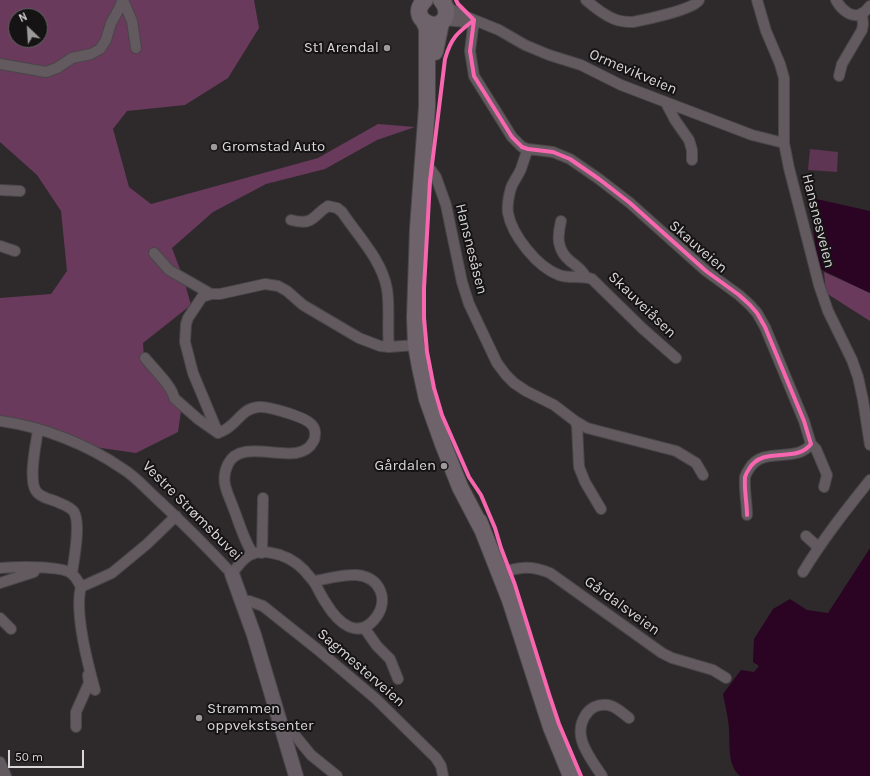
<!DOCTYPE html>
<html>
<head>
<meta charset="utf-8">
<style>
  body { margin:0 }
  #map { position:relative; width:870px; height:776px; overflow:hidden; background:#2e2a2c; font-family:Karla,sans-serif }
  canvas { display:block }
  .north { position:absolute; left:8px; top:8px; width:40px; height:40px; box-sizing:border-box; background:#151314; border:1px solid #636162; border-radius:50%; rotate:335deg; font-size:11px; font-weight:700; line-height:16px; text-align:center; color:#d9d6d8 }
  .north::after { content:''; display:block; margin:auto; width:14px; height:18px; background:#9d9a9c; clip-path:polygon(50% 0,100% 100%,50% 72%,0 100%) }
  .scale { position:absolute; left:8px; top:750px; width:76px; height:18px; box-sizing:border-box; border:2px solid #d9d6d8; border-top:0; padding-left:5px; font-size:12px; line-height:14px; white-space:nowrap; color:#d9d6d8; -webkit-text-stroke:3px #151314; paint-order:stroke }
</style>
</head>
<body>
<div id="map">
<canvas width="870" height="776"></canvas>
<div class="north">N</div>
<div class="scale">50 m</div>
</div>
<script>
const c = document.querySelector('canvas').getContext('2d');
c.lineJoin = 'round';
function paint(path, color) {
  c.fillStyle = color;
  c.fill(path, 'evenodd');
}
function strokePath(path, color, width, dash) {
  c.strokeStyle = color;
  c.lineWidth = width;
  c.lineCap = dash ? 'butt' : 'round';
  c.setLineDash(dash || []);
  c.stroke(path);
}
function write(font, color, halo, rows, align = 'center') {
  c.font = font + ' Karla,sans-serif';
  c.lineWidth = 4;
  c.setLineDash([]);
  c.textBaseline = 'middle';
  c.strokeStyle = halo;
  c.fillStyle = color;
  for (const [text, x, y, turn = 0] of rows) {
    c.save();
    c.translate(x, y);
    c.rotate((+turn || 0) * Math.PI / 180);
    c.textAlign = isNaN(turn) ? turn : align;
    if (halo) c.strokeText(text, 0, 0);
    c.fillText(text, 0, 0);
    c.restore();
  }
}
paint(new Path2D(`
  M810,149L838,152L837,172L808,170Z`), '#5e3553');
paint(new Path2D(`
  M0,0H254L259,28L228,78L185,105L127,111L113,129L129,187L151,204L318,158L378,124L415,127L377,140L325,169L266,184L213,212L172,248L184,280L191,305L143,343L144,358L182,404L178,432L136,453L94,447L41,425L0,416V298L51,294L67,271L61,211L37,175L0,142ZM16,16H40V40H16Z
  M824,272L870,293V321L826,293Z`), '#693a5c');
paint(new Path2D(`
  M812,198L870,211V293L818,268L810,202Z
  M870,548V776H740C727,765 730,744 729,728C728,717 725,705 723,694L741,670L754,672L759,666L753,662L754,639L773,609L790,599L807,610L828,613Z`), '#2b0423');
const street = new Path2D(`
  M123,0L132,21L136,48
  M586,0C594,7 604,15 614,19C619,21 627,22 633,22C644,20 696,9 699,0
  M757,0L766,31L780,64L784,78V143L789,168L819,285L828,311L852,360L858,377L863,400L870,445
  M836,0C841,9 852,20 863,13C865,12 868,8 870,6
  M446,6L457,13L499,30L525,45L549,55L581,65L621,85L752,135L784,143
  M443,20L466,22L472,21
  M474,20L470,51L474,76L512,137L522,147L528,149L553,152L570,159L599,179L630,203L706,271L739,295L750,305L757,313L765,327L804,421L811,444C796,464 763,445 749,469C747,472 746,474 745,477C744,490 747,503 747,515
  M0,64L46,72L57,68L72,58L91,54L100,49L106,40L111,23L120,7L122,0
  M839,76L842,64L862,30L863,24L862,13
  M666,103L675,120L689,140L692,150V160
  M528,149C525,156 523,163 521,169C518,176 513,182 511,188C509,195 507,206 508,213C512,235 537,267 559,275C570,279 581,275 592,279L642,328L676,358
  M422,165L431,170L436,177L446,205L462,282L469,304L497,363L506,375L514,383L526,391L554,405L575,421L587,428L676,451L696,463L703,475
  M0,190L20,191
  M291,220C314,226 312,216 328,206L337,208L342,212C358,236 382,260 387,289C390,307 387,329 389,347
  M561,221C557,237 557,250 570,261C577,266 582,270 586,277
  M0,246L15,251
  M154,253L169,270L211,294
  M145,358C153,368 173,387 174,398L198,419L218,433
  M0,421C43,427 87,444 123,469C135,476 145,488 155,497C182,522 207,547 232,574C243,558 251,549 272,553C285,555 295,561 304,570C307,574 311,578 314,582C318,588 321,596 326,603C338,623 359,642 377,616C382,609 384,599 380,590C368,565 334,578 314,581
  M575,421L577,426L579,467L585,482L601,509
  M38,430C36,444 28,479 36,491C40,497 49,499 55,501C61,504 70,506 74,512C81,524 74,559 72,573
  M218,433L193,373L185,342L186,324L188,318L202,297L211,294H220L265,284L278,286L287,291L303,305L359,338L380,346L389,347L416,345
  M218,433C222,431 226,430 229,427C240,419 243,409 258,407C268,406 306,417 312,425C316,429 316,437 313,442C298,470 243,434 228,464C220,481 227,491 233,507C239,522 244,541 253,554
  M811,444L816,449L827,475L824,487
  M806,536L818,547
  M262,553L263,498
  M0,568C14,567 63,565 72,574C76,577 79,583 81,587L112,573L147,544L176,516
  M803,572C823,539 846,510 870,480
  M500,573C519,567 531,565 550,573L662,653L672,658L713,670L726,678
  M0,583L34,572
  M81,587C74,612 88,665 95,690
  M243,602L249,601L263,606L317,649L376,699L436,758L441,766L443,776
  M0,618L11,629
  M365,629L377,646L390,659L398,679
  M280,724L289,728L311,755L337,776
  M76,727V712L89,683L88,675
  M0,762L6,776
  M602,776C595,765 586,754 582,741C577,724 587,702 608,705C616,706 622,713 629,718`);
const secondary = new Path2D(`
  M232,574L254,635L296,776`);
const primary = new Path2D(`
  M425,0C405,19 441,36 446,15C447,9 445,4 441,0
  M424,22L427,28V107L418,228L415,317L416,345L420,367L427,399L443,444L460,487L483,531
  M435,52L441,23
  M479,521L510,600L551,727L571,776`);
strokePath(street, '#494648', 12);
strokePath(secondary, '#494648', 16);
strokePath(primary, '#494648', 18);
strokePath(street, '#625a5f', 10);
strokePath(secondary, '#665c63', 14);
strokePath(primary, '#6f636b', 16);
strokePath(new Path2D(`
  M456,0L458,4L474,20C457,33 451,38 445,59L430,181L424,288V318L427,352L434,388L442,415L469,477L481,495L495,528L501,548L515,585L549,694L559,724L581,776
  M474,20L470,51L474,76L512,137L522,147L528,149L553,152L570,159L599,179L630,203L706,271L739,295L750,305L757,313L765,327L804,421L811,444C796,464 763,445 749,469C747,472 746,474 745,477C744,490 747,503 747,515`), '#f766af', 4);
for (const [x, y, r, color] of [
  [387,48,4,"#9d9a9c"],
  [214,147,4,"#9d9a9c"],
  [444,466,4,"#9d9a9c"],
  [199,718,4,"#9d9a9c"]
]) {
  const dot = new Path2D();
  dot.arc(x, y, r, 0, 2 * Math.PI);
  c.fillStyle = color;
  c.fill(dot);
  strokePath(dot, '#151314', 1.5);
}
write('15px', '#d9d6d8', '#151314', [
  ["St1 Arendal",379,48],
  ["Gromstad Auto",222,147,"left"],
  ["Gårdalen",436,466],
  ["Strømmen",207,709,"left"],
  ["oppvekstsenter",207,726,"left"]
], 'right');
write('15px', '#d9d6d8', '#151314', [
  ["Ormevikveien",633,72,23],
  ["Hansnesveien",818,221,76],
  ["Skauveien",698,247,41],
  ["Hansnesåsen",471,249,76],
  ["Skauveiåsen",642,305,44],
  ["Vestre Strømsbuvei",192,511,45],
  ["Gårdalsveien",622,606,36],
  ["Sagmesterveien",361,668,41]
]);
</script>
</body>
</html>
